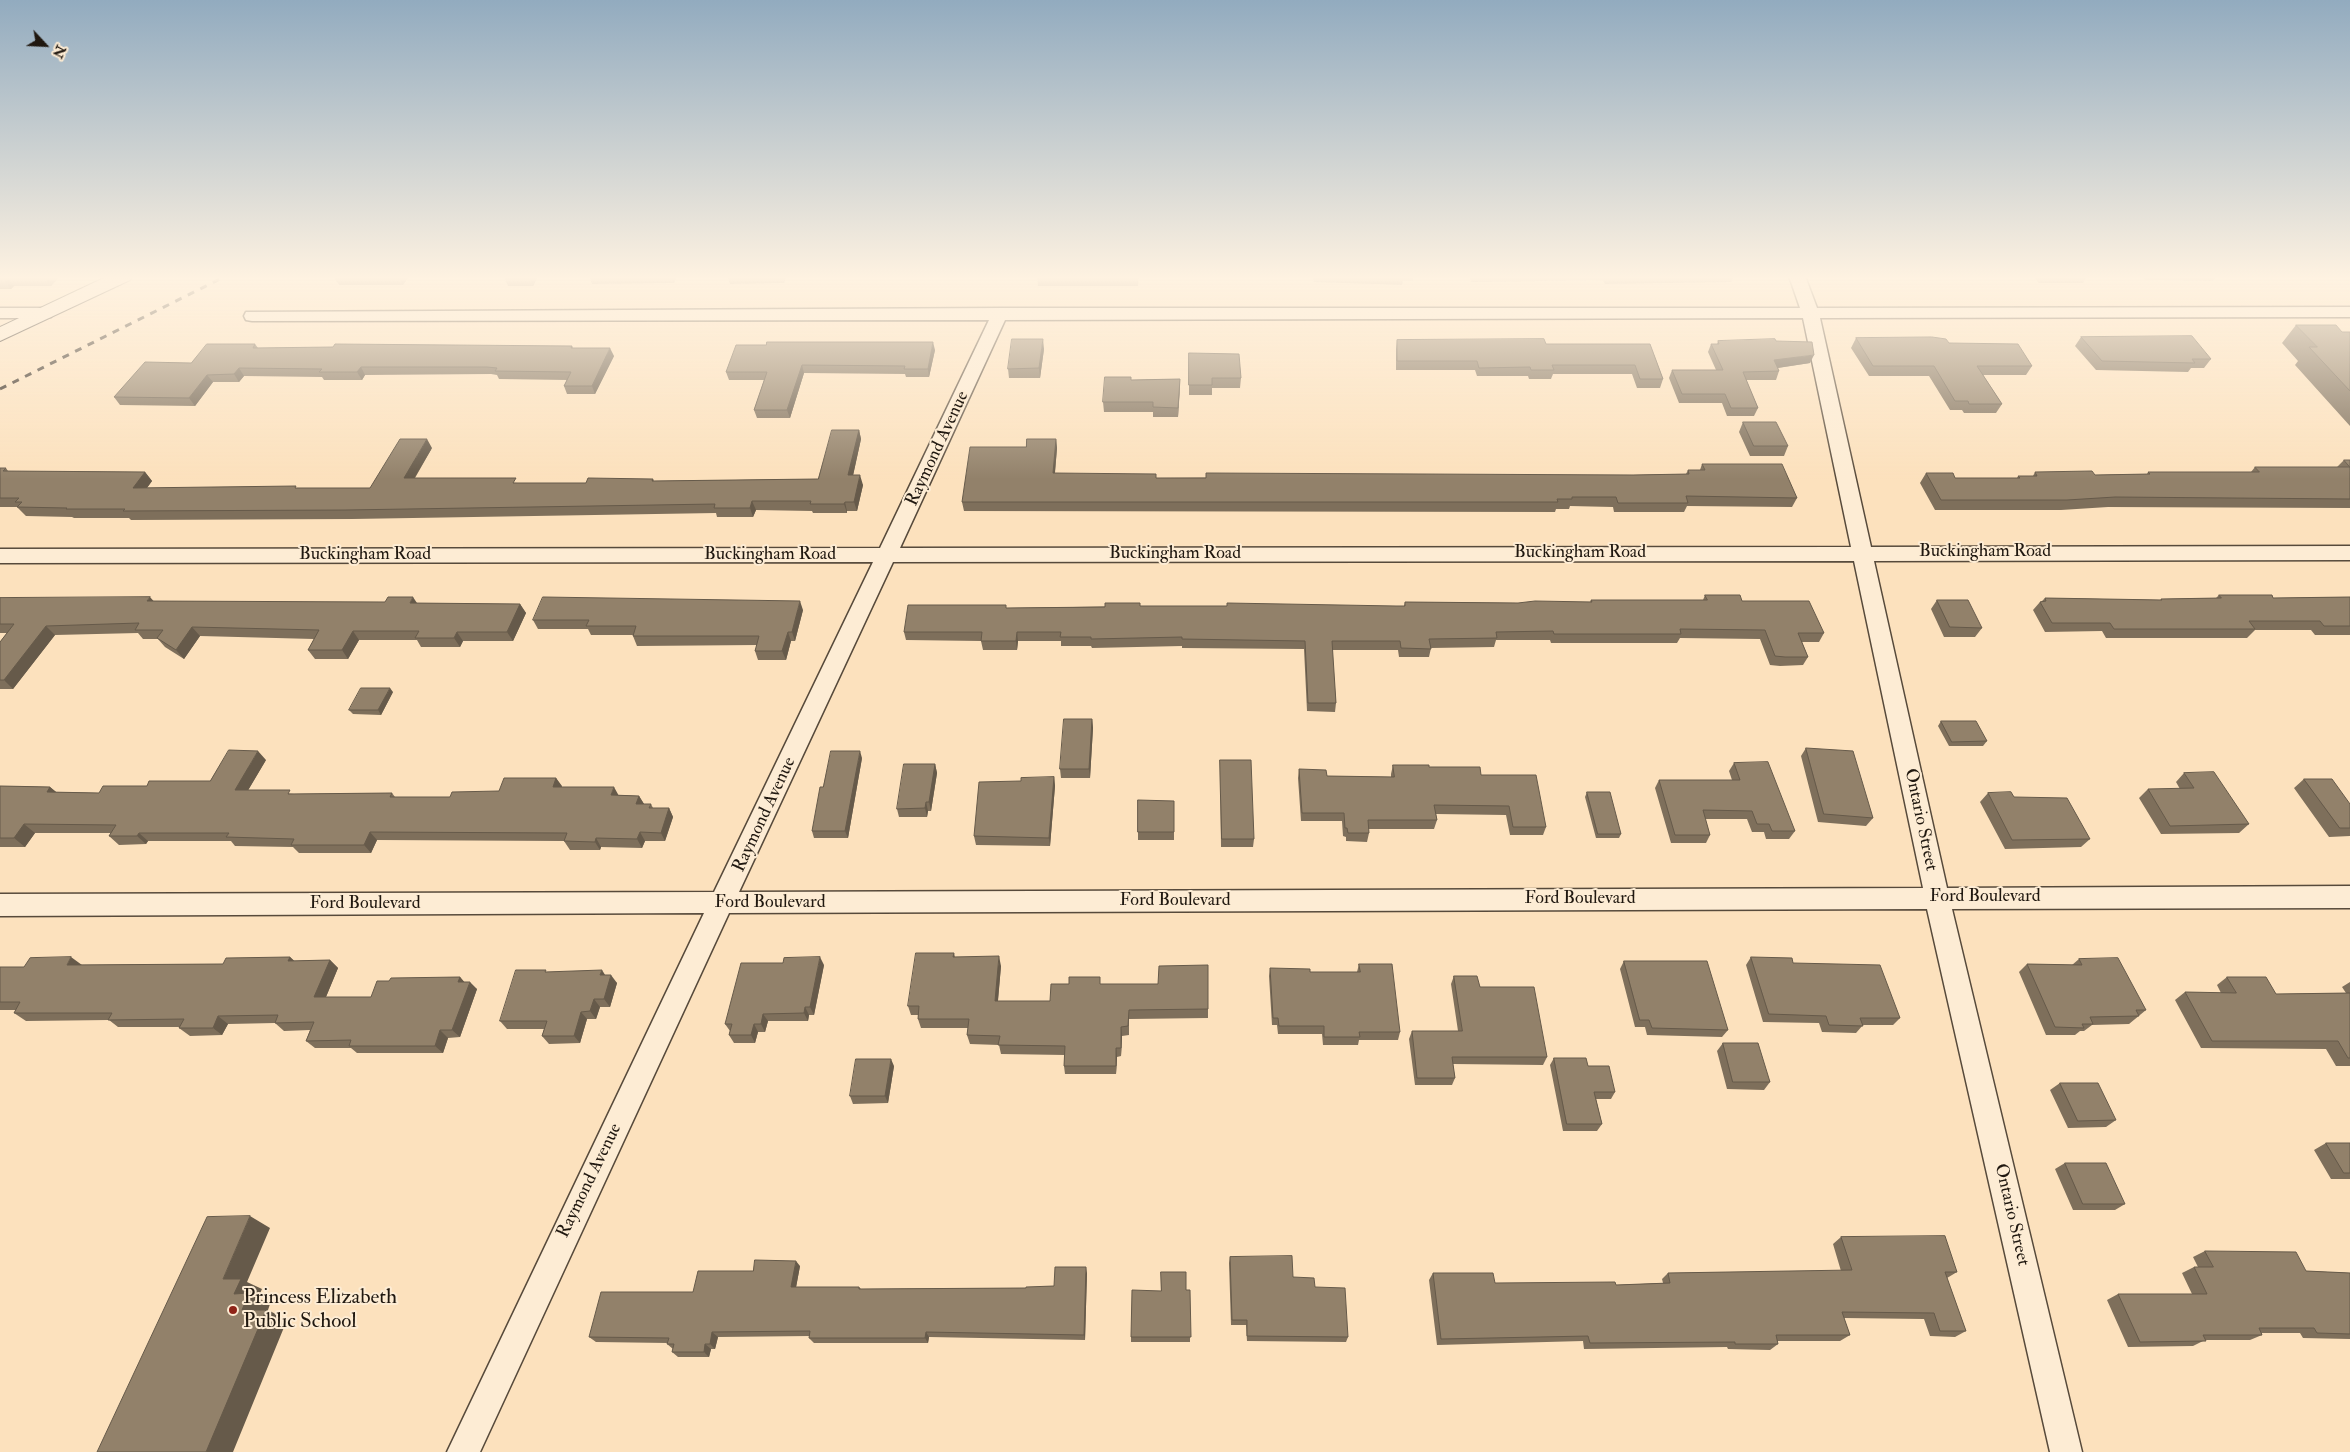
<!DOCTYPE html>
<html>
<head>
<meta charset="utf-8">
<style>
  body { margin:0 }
  #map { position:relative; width:2350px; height:1452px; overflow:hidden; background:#fce1bd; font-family:"IM FELL Double Pica",serif }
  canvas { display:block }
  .north { position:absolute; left:20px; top:20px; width:50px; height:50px; -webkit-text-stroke:4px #fdecd4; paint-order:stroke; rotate:115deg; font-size:14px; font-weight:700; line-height:20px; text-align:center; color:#201810 }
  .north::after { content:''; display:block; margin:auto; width:18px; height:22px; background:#201810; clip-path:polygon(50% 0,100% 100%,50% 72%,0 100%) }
</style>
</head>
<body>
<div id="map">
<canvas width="2350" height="1452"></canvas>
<div class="north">N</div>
</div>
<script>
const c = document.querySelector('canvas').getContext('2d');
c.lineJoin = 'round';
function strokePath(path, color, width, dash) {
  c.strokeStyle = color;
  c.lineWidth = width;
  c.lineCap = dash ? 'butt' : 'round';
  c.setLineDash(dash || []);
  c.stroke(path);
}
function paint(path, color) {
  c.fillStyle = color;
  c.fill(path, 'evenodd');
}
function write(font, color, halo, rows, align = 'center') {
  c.font = font + ' "IM FELL Double Pica",serif';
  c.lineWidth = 4;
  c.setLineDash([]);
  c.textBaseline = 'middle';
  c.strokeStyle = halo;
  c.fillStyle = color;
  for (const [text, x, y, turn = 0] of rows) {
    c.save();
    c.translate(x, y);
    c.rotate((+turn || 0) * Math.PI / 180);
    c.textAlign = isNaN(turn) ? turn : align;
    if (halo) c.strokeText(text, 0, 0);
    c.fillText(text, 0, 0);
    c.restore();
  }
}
const street = new Path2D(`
  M1789,276H1805L1817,308L2350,307V317L1820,318L1871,547L2350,546V560L1874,561L1947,888L2350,886V908L1952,909L2082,1452H2050L1927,909L729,913L480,1452H447L704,913L0,916V894L714,892L873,562L0,563V549L880,548L989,320L252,321L246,320L244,316L246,312L1000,308H1800ZM1803,318L1851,547L900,548L1005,320ZM1854,561L1923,888L739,892L893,562Z
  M0,308H45L51,309L53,313L51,317L45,318H0Z`);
const secondary = new Path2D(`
  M108,276H133L130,280L0,341V327Z`);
strokePath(street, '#574a3b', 3);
strokePath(secondary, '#201810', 2);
paint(street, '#fdecd4');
paint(secondary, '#fdecd4');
strokePath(new Path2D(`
  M0,389L226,276`), '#201810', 3, [7, 7]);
paint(new Path2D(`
  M0,276H60L51,286H14L11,289H0Z
  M333,276H409L403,285H339Z
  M538,276L533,286H508L504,277Z
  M589,276H677L674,283L592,284Z
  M727,276H786L784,283L730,284Z
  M1037,276H1139L1138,286H1038Z
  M1313,276H1413V281H1403L1402,285L1314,282Z
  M1470,276H1734L1731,282L1605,284L1603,280L1471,282Z
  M2033,276H2087L2083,283H2039Z
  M2142,276H2216L2213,281L2146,280Z
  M2296,325L2342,332H2350V426L2295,365L2298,361L2282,343Z
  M2081,337L2211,359L2204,368H2191L2188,372L2096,370L2075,346Z
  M1856,338L1949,343L2032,366L2026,375H1983L2002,404L1996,413H1964L1962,410H1950L1929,376H1869L1851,348Z
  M1397,340L1546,344H1650L1663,379L1660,388H1637L1632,374H1553L1551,379H1529L1528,376H1477L1475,370H1396V349Z
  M1718,341H1776L1810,363L1778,368L1779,371L1776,380H1746L1758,408L1754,416H1727L1722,403H1679L1669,378L1672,370H1716L1708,352L1711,344H1717Z
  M255,344L258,348L572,346L573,348L614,356L595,394H567L564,386L567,380L499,379L497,375L491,374L365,375L362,380H324L322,377L244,376L239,382H213L195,406L120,405L114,397Z
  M1044,349L1040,378H1009L1008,369Z
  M935,350L929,377H906L905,374L804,373L790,418H757L754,410L764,380H729L726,372Z
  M1189,353L1241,378L1240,388H1212V395H1189Z
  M1180,379L1178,417H1153V412H1104L1103,402L1131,380Z
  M1743,422L1788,446L1784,456H1750L1739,432Z
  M859,430L861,439L853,475L863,485L857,511H847V513H813L812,511L756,510L753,517H717L716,513L352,519L131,520L129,518H74L72,517L26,516L17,507H18H0V468H6L8,471L145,472L152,481L147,488H370L432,448L415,478L518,483H586L653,479L654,481L818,479Z
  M1056,439L1057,448L1055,473L1156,478L1633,475L1686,474L1688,470H1700L1702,464L1797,498L1792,507L1687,506L1684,512H1614L1613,507L1570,506L1569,509H1556L1555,512L964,511L962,502L1026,447Z
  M2344,460H2350V508L2108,507L2061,510H1935L1920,483L1926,473L1955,478H2017L2018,476H2033L2035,472L2095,475L2147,474L2148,472H2251L2255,467H2337Z
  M1705,595L1742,601L1824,633L1819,642H1802L1808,657L1803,665L1780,666L1770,665L1760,639L1680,638L1677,643H1551L1550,640H1496L1494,647L1431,648L1429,657H1399L1398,650H1332L1336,703L1335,712L1307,711L1304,649L1182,648V646L1092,648L1091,646H1061V641H1018L1017,650H983L981,641L906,640L904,632L1007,608L1140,606H1404L1405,602L1518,603L1590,602L1591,600H1703Z
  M2219,595L2273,598L2350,597V635H2315L2311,630H2255L2247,638H2106L2102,631L2045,632L2033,610L2040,602L2042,601L2045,598L2160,600L2161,599L2216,598Z
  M0,598L153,601L520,604L526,613L513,641H463L460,647H421L417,640H359L348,659H315L308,650L314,639L200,636L184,659L165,647L158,639H143L138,633L55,635L13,689H0V642L7,633H0Z
  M1937,600L1982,628L1975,637H1944L1931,609Z
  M803,610L795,641H791L786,660H758L755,651L757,645L637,646L633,636V635H591L588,629H538L533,620Z
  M393,692L381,715L353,714L349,710Z
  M1092,719L1093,728L1090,778H1061L1060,769Z
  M1941,721L1987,741L1983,746H1949L1938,726Z
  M1806,748L1873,818L1866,826L1818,822L1801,756Z
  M862,758L848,838H814L812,831Z
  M266,760L248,790L294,794L392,793L395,797H450L499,791L556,778L562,787L618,795L639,796L644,804H651L653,808H669L673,817L665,841H645L642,848L601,847L600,850H570L564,841L377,840L371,853H299L293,847L235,846L231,841H148L146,844L119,845L109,836L111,833H35L25,847H0V786L50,787L56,792L99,793L147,786L210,781Z
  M1220,760L1254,839L1253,847H1221Z
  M1734,763L1795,831L1789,839H1766L1764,832H1752L1747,819H1705L1710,835L1706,843H1671L1655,788L1659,780H1732L1729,771Z
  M935,764L937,773L931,811H928L927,817H899L897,809Z
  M1393,765L1429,767L1481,775L1546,827L1543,835H1510L1506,815L1436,814L1437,820L1434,829H1368L1369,833L1367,842L1346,841V837L1343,836L1342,821H1301L1298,778L1299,769L1327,776L1391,777V774Z
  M2184,773L2249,824L2239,833L2161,834L2139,798L2148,789H2180L2176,782Z
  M1054,777L1055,786L1050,846L976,845L974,836L1021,781Z
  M2304,779L2350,804V836L2329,837L2294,788Z
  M1587,792L1621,834L1619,838H1596L1585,797Z
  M1988,793L2090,839L2081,847L2005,849L1980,802Z
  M1174,801V840H1138V832Z
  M954,953L955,957L1001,966L998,1001H1050L1101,984L1208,1009V1018L1129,1019V1035L1122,1036L1121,1056L1117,1057L1116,1074H1065L1064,1066L1065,1055L1001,1054L999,1045L970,1044L967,1035L968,1028H921L918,1019V1015H911L908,1006Z
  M290,957L294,961L330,960L338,968L326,997H371L389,981L460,977L464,982L477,989L460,1037L448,1038L443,1053H357L351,1048H315L306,1041L310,1030L284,1031L275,1023L228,1024L222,1035L190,1036L179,1028L180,1027H118L109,1020L26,1021L14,1013L16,1010H0V967H24L82,965L223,964Z
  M1751,957L1793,963L1900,1018L1893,1025H1863L1856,1033L1822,1032L1819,1023L1763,1022L1746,965Z
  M2079,959L2146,1010L2129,1024L2092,1025L2084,1031H2080L2075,1035H2046L2019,972L2027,964L2072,965Z
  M1624,961L1728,1030L1722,1037L1647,1035L1645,1027H1635L1620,969Z
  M1359,964L1400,1032L1398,1040H1359L1358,1045H1323L1322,1034H1278L1277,1025H1272L1269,976L1270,968L1310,972H1357Z
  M824,965L814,1015H809L808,1021H768L765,1032H758L755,1043H734L729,1035L730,1031L725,1024Z
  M547,972L605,975L617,983L610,1007H600L596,1019H587L580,1043L549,1044L542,1036L544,1029H507L500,1021Z
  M1454,976L1480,987L1547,1057L1543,1065L1453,1064L1455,1078L1452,1085H1415L1409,1039L1412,1031H1458L1451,984Z
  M2227,977L2276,994L2346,993L2342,987L2350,982V1066H2336L2326,1049L2201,1048L2175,1000L2185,992L2221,993L2217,985Z
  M1723,1043L1770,1082L1764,1090L1727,1089L1717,1051Z
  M1554,1058L1588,1066L1615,1092L1611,1099H1596L1602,1124L1597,1131H1563L1550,1065Z
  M894,1066L888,1103L853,1104L850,1096Z
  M2060,1083L2116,1120L2106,1127L2068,1128L2050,1090Z
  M2326,1143H2350V1179H2331L2314,1150Z
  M2065,1163L2125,1204L2115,1210H2073L2055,1169Z
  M1841,1237L1957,1272L1947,1278L1966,1331L1955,1337L1930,1336L1924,1319L1844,1318L1850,1335L1840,1341H1777L1778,1344L1770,1350L1728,1349L1727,1347L1584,1349L1583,1341L1437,1345L1429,1280L1433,1273L1495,1283L1616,1285L1663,1283L1662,1279L1668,1273L1841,1271L1833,1244Z
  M2205,1251L2306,1271L2350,1273V1339L2303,1338L2300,1333H2262V1335L2250,1340H2205L2193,1346L2128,1347L2107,1300L2118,1294H2192L2182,1273L2194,1267H2198L2193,1257Z
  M1230,1257L1293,1277L1315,1287L1348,1337L1346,1342L1247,1341L1246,1325H1231L1229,1263Z
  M800,1266L796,1287H859L861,1289L1026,1288L1054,1286L1087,1273L1085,1340L929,1337L928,1343H814L809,1338L810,1336L718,1337L715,1349H711L709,1357H678L672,1352L673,1349L667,1344L668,1343L596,1342L589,1337L693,1292L753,1271Z
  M1186,1290H1190V1342H1131V1337Z`), '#7e6f5b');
paint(new Path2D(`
  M44,276H60L51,286L44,277Z
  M398,276H409L403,285Z
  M529,276H538L533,286Z
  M671,276H677L674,283Z
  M782,276H786L784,283Z
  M7,277L14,286L11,289L4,280Z
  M1043,339L1044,349L1040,378L1039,368Z
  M933,342L935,350L929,377L928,369Z
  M610,348L614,356L595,394L592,386Z
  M1814,355L1810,363L1770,369L1774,360Z
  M802,365L804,373L790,418L787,410Z
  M361,367L365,375L362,380L357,372Z
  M239,368L244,376L239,382L234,374Z
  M207,375L213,382L195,406L189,398Z
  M1180,379V388L1178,417V408Z
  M859,430L861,439L851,485L848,475Z
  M427,439L432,448L409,487L404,478Z
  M1056,439L1057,448L1054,482L1053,473Z
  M145,472L152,481L140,497L133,488Z
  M860,475L863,485L857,511L854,502Z
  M752,501L756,510L753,517L750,508Z
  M845,502L847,511V513L844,504Z
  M150,597L158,606L147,601Z
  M413,597L419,606L410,603Z
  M800,601L803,610L795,641L792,632Z
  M520,604L526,613L513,641L507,632Z
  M46,626L55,635L13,689L4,680Z
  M192,627L200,636L184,659L176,650Z
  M353,631L359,640L348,659L342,650Z
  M457,632L463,641L460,647L454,638Z
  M788,632L791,641L786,660L782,651Z
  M1017,632L1018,641L1017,650L1016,641Z
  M390,688L393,692L381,715L378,710Z
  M1092,719L1093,728L1090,778L1089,769Z
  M258,751L266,760L243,799L235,790Z
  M860,751L862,758L848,838L845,831Z
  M935,764L937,773L931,811L929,802Z
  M1054,777L1055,786L1050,846L1049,838Z
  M556,778L562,786L558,796L553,787Z
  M50,787L61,796L47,792Z
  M614,787L619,796L611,795Z
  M639,796L644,804H636Z
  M926,802L928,811L927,817L925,808Z
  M669,808L673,817L665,841L661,833Z
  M24,824L35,833L25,847L14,838Z
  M370,832L377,840L371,853L364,845Z
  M640,832L645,841L642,848L637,839Z
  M139,833L148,841L146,844L137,836Z
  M596,838L601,847L600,850L595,842Z
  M999,956L1001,966L997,1010L995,1001Z
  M71,957L82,965H67Z
  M290,957L299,965L288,961Z
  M820,957L824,965L814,1015L810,1007Z
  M330,960L338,968L323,1004L314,997Z
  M602,970L607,978L600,975Z
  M611,975L617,983L610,1007L604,999Z
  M460,977L467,985L458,982Z
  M470,982L477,989L460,1037L452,1030Z
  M594,999L600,1007L596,1019L590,1011Z
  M805,1007L809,1015L808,1021L804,1013Z
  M581,1012L587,1019L580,1043L574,1036Z
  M763,1014L768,1021L765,1032L761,1024Z
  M218,1016L228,1024L222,1035L213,1028Z
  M754,1024L758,1032L755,1043L751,1035Z
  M1121,1027L1122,1036L1121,1056Z
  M440,1030L448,1038L443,1053L435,1046Z
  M1116,1048L1117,1057L1116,1074Z
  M891,1059L894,1066L888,1103L885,1096Z
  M250,1216L270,1228L247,1282L262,1289L258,1298L270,1304L268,1310L287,1320L233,1452H206L242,1310L234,1294L223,1279Z
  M796,1261L800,1266L795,1293L791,1287Z
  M1086,1267L1087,1273L1085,1340L1084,1335Z
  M712,1332L718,1337L715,1349L710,1344Z
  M926,1332L929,1337L928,1343L925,1338Z
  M705,1344L711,1349L709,1357L704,1352Z`), '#665a4a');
const building = new Path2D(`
  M0,276H44V277H7L4,280H0Z
  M504,276H529L504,277Z
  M1037,276H1138V278H1037Z
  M1371,276H1404V277Z
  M2296,325H2336L2342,332H2350V391L2309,347H2317Z
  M2192,336L2211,359H2192L2195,363L2102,361L2081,337Z
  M1932,337L1946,339L1949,343L2018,344L2032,366H1977L2002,404H1969L1968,401H1955L1934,366H1873L1856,338Z
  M1012,339H1043L1039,368L1008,369Z
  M1544,339L1546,344H1650L1663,379H1640L1635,365H1552L1554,370H1531L1530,367L1479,368L1477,361H1397V340Z
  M1775,339L1776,341L1812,342L1814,355L1774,360L1779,371L1743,372L1758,408H1731L1725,394H1682L1672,370H1723L1711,344H1719L1718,341Z
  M767,342H933L928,369H904L905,366L802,365L787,410H754L767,372H726L736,345H766Z
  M207,344H255L253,348L333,347L335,344L572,346L571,348H610L592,386H564L571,372L495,371L497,368L487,367H361L357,372H319L322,369L239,368L234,374L207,375L189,398L114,397L145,362L191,363Z
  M1189,353L1239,354L1241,378H1212V385H1189Z
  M1105,377H1131V380L1180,379L1178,408L1153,407V402H1103Z
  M1743,422H1776L1788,446H1754Z
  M832,430H859L848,475H860L854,502H845L844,504H810L811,501H752L750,508H714L715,504L346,510L123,511L125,509H66L67,508L17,507L22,502H15L19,498H0V468H6L3,471L145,472L133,488L296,486L295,488H370L400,439H427L404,478H516L513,483H586L588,478L653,479L652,481L818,479Z
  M1027,439H1056L1053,473L1156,474V478H1206V473L1633,475L1689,474L1688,470H1705L1702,464H1782L1797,498L1686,496L1688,503H1618L1616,497H1572V499H1557L1558,502H962L970,447H1026Z
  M2344,460H2350V467Z
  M2255,467H2350V499L2115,497L2067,500H1941L1926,473H1953L1955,478H2020L2018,476H2037L2035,472L2092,471L2095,475L2150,474L2148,472H2259Z
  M1705,595H1740L1742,601H1809L1824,633H1798L1808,657H1785L1775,656L1765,630L1680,629L1681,634H1554L1553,631L1496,632L1497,638L1429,639L1431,649L1401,648L1400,641H1332L1336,703H1308L1305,641L1182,639V637L1091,639V637H1060L1061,632H1017L1016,641H981L982,632H904L908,605H1006V608L1105,607V603H1140V606H1227V603L1396,606H1405V602L1518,603L1535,601L1592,602L1591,600H1707Z
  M2219,595H2272L2273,598L2350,597V626H2324L2320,621H2249L2255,629H2114L2110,623H2052L2040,602L2046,601L2045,598L2162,600L2161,599L2221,598Z
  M150,597L147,601L385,602L388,597H413L410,603L520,604L507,632H457L454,638H415L419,631H353L342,650H308L319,630L192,627L176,650L157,638L163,630H135L139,623L46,626L4,680H0V642L14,624H0V598Z
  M543,597L800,601L792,632H788L782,651H755L759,636H633L636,626H586L589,620H533Z
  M1937,600H1968L1982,628L1950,627Z
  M361,688H390L378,710H349Z
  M1064,719H1092L1089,769H1060Z
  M1941,721H1976L1987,741L1952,742Z
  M1806,748L1853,751L1873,818L1824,814Z
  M229,750L258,751L235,790H290L288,794L392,793L390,797H450L452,792L499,791L504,778H556L553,787H614L611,795L639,796L636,804H651L649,808H669L661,833L640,832L637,839L596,838L595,842L564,841L567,833L370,832L364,845H291L294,839L226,837L229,833H139L137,836H109L116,825L24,824L14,838H0V786L50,787L47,792L99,793L103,786H147L149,781H210Z
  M831,751H860L845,831H812L820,787H823Z
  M1220,760H1251L1254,839H1222Z
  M1768,762L1795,831H1772L1769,824H1757L1752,811L1703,810L1710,835H1675L1659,780H1740L1734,763Z
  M904,764H935L929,802H926L925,808L897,809Z
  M1393,765H1429V767H1480L1481,775H1536L1546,827H1513L1509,806L1434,805L1437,820H1368L1369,833H1348L1347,828H1345L1344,813H1302L1299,769L1326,770L1327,776L1394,777Z
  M2214,772L2249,824L2170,826L2148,789L2194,788L2184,773Z
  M1054,777L1049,838L974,836L979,782L1021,781V778Z
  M2304,779H2332L2350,804V828H2340Z
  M1587,792H1610L1621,834H1598Z
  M2011,792L2014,797L2067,798L2090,839L2012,840L1988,793Z
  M1138,800L1174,801V832H1138Z
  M916,953H954L953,957L999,956L995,1001H1050L1051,984H1069V977H1100V984H1158L1159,966L1208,965V1009L1129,1010L1128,1026L1121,1027V1048H1116V1066H1064L1065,1046L998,1045L1000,1036L967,1035L969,1019H918L919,1006H908Z
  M71,957L67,965L223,964L226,958L290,957L288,961L330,960L314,997H371L377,981H389L391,978L460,977L458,982H470L452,1030H440L435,1046H349L351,1040L306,1041L314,1022L275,1023L278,1015L218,1016L213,1028H179L184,1019L108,1020L112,1013H14L20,1002H0V967H24L30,958Z
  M820,957L810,1007H805L804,1013L763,1014L761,1024H754L751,1035H729L732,1024H725L741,963H783L784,958Z
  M1751,957L1792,958L1793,963L1880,965L1900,1018H1860L1863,1026L1829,1025L1826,1016L1769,1014Z
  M2118,958L2146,1010H2136L2139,1016L2090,1017L2093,1024H2082L2084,1028L2055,1027L2027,964L2082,965L2079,959Z
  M1624,961H1707L1728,1030L1652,1028L1649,1020H1640Z
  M1359,964H1392L1400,1032H1359L1360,1037H1324V1026H1279L1278,1018H1273L1270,968L1310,969V972H1360Z
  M516,970H546L545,972L602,970L600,975H611L604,999H594L590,1011L581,1012L574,1036H542L547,1021H500Z
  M1454,976H1477L1480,987H1534L1547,1057H1452L1455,1078H1417L1412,1031H1462Z
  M2227,977H2266L2276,994L2350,993V1058H2348L2338,1041H2212L2185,992L2236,993Z
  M1723,1043H1758L1770,1082H1733Z
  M1554,1058H1586L1588,1066H1609L1615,1092H1594L1602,1124H1567Z
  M856,1059H891L885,1096H850Z
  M2060,1083H2098L2116,1120L2078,1121Z
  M2326,1143H2350V1173H2344Z
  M2065,1163H2106L2125,1204H2083Z
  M250,1216L223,1279H241L234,1294L249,1293L242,1310H266L206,1452H97L207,1217Z
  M1945,1236L1957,1272H1945L1966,1331H1940L1934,1313L1842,1312L1850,1335H1776L1778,1344H1735V1342L1590,1343L1588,1336L1441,1339L1433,1273H1493L1495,1283L1615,1282L1616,1285L1670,1283L1668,1273L1852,1270L1841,1237Z
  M2205,1251L2296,1252L2306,1271L2350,1273V1334L2317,1333L2314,1328H2259L2262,1335H2203L2206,1341L2140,1342L2118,1294H2207L2194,1267H2213Z
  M1292,1256L1293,1277L1314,1278L1315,1287L1345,1288L1348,1337L1247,1336V1320H1232L1230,1257Z
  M755,1260L796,1261L791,1287H859V1289L1026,1288V1287L1054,1286L1055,1267H1086L1084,1335L926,1332L925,1338H809L810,1331L712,1332L710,1344H705L704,1352H672L674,1344H667L669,1338L589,1337L601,1292H693L698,1271H753Z
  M1161,1272H1186V1290H1190L1191,1337H1131L1132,1290L1161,1291Z`);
paint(building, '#92816a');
strokePath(building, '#665a4a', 1);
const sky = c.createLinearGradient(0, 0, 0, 479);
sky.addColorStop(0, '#92abbf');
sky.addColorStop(0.58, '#fef2e1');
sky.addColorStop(1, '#fef2e100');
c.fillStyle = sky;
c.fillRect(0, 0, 2350, 479);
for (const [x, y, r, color] of [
  [233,1310,5,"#8f2418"]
]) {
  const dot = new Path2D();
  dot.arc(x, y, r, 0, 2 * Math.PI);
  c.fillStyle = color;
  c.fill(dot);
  strokePath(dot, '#fdecd4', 2);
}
write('18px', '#201810', '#fdecd4', [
  ["Raymond Avenue",938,449,-65],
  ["Buckingham Road",1985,552],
  ["Buckingham Road",1580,553],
  ["Buckingham Road",1175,554],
  ["Buckingham Road",365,555],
  ["Buckingham Road",770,555],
  ["Raymond Avenue",765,815,-65],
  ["Ontario Street",1920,820,78],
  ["Ford Boulevard",1985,897],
  ["Ford Boulevard",1580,899],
  ["Ford Boulevard",1175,901],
  ["Ford Boulevard",770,903],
  ["Ford Boulevard",365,904],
  ["Raymond Avenue",590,1181,-64],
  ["Ontario Street",2011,1215,77]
]);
write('21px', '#201810', '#fdecd4', [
  ["Princess Elizabeth",243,1298],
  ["Public School",243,1322]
], 'left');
</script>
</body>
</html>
